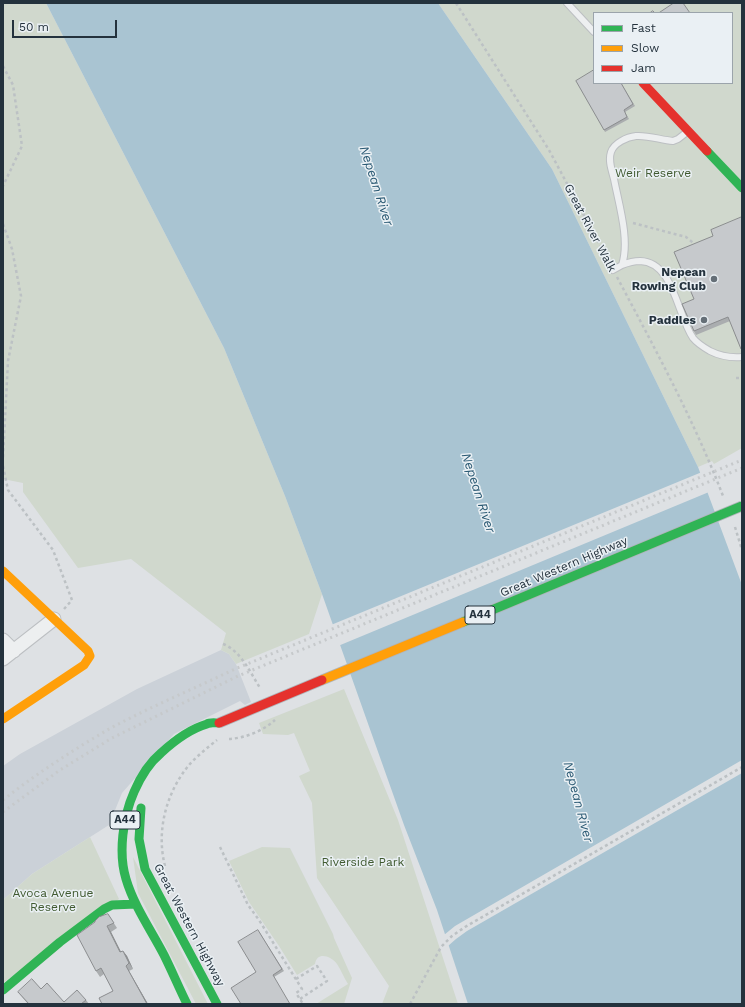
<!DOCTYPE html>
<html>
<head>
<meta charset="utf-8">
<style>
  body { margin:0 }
  #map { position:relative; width:745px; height:1007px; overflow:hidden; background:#dee1e4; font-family:"Work Sans",sans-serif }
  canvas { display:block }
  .frame { position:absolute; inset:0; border:4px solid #24323d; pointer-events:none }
  .legend { position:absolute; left:593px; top:12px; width:140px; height:72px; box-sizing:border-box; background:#eaf0f4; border:1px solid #9ba4ab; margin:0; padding:5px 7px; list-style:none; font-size:12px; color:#24323d }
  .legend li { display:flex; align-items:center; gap:8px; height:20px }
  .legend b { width:20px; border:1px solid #9ba4ab }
  .scale { position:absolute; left:12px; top:20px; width:105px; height:18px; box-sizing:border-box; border:2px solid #24323d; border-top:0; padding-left:5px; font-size:12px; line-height:14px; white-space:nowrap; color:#24323d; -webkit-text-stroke:3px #eaf0f4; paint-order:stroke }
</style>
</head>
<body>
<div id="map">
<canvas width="745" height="1007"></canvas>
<div class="frame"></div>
<ul class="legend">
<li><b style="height:5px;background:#30b455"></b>Fast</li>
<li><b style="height:5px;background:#ff9f0a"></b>Slow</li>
<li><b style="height:5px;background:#e5322d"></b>Jam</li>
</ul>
<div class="scale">50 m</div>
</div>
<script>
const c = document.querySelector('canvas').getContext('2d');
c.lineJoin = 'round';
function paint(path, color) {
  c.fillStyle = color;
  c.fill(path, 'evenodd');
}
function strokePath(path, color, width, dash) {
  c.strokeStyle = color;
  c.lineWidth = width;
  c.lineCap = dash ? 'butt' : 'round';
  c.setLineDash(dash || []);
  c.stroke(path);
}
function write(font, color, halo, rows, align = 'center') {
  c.font = font + ' "Work Sans",sans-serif';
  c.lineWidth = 3;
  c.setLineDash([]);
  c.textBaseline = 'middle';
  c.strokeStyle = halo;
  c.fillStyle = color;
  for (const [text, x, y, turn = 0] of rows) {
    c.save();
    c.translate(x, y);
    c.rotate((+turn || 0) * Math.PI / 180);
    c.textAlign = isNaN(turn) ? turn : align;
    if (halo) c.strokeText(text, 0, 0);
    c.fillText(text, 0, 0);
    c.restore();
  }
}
paint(new Path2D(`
  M221,650L229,654L236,664L251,702L245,705L240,701L174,734L122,793L109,825L32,874L3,900V766L20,754L137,689Z`), '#cbd1d8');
paint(new Path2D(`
  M3,3H46L224,348L285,496L322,594L309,634L236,664L229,654L221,650L226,633L131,559L78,568L23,492V483L3,479Z
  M438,3H742V448L714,464L712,461L698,467L552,169ZM594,13H732V83H594Z
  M344,689L398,820L458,1004H382L389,986L317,878L312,803L299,776L310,771L294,733L288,735L263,734L259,723Z
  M90,837L119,899L3,983V900L32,874Z
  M262,847L290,848L333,934L334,938L352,978L344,1004H316L348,984C344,978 341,970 337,964C331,956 317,951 315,964L297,975L279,946L249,902L229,861Z
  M133,857L208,1004H196L138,893Z`), '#d0d8cd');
paint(new Path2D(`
  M46,3H438L552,169L698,467L742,585V1004H468L437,910L404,825L322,594L285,496L224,348Z`), '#a9c4d2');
paint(new Path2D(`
  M702,472L709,492L338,646L331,625Z
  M742,760V773L467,931L456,939L448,946L444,935L455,926Z`), '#dee1e4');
const lane = new Path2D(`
  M567,3L594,32
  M622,265C627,263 634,261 640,261C674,262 677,315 693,338C697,343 703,347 710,351C720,356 730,358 742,357
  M613,270L622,265C630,240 619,205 614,179C612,171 608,161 611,152C614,143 627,137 636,136C648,135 661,140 673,141L678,139L687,132`);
const street = new Path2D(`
  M3,640L14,651
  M3,659L54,619`);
strokePath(lane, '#bcbfc2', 8);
strokePath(street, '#bcbfc2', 15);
strokePath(new Path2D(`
  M456,3L549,150L609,262
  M3,66L13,85L22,146L3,186
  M633,223L686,237L697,246
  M3,224L12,249L21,296L8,361L3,458
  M617,277C655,349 694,420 723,496
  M736,378H742
  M3,466L8,490L53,550L72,600L64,609
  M735,527L742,550
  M223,644C241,651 250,672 260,688
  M229,739C245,738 263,731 275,720
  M220,847L248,905L259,920L302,989L296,993L303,1004
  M165,866C156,831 166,793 189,765C197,756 207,748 217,740
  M296,979L317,966L327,981L300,999
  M410,1004L441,947L452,936L465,927L742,767`), '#bcc1c4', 2.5, [3, 3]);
strokePath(lane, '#edeff0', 6);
strokePath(street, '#edeff0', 13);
strokePath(new Path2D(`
  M707,151L742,188
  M141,808L139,839L145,869L217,1004
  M3,990L60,942L104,909L112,905L136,904
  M187,1004C179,988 172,971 164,955C151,930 134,906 126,879C118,853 123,817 134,792C140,778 149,763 161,753C174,741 190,729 207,724C210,722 215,723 219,723`), '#30b455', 9);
strokePath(new Path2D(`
  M3,571L88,651L90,656L84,665L3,719`), '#ff9f0a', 9);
strokePath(new Path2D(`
  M643,83L707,151`), '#e5322d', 9);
strokePath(new Path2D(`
  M3,800C36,774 73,750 109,729C150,707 193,689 235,669L742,460
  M3,812L60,770L112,738L238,676L742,468`), '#c6c9cb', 3, [2, 4]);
const fastBridge = new Path2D(`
  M463,622L742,506`);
const slowBridge = new Path2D(`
  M322,680L463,622`);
const jamBridge = new Path2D(`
  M219,723L322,680`);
strokePath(fastBridge, '#b0b4b9', 11, []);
strokePath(slowBridge, '#b0b4b9', 11, []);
strokePath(jamBridge, '#b0b4b9', 11, []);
strokePath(fastBridge, '#30b455', 9);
strokePath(slowBridge, '#ff9f0a', 9);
strokePath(jamBridge, '#e5322d', 9);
paint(new Path2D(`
  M621,83L635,106L625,112L629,119L605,132L604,130Z
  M742,217V351L730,321L696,335L694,331V299L713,236Z
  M108,914L117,928L111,932L121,952L123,951L127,956L133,969L129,971L148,1004H102L113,991L104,974L100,977L96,971Z
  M258,930L284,971L274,977L256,972Z
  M41,989L64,1002L86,1000L89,1004H28L18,992Z`), '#aaadaf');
paint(new Path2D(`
  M107,926L111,932L124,958L120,952Z
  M123,951L127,956L133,969L129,963Z
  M126,966L129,971L148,1004H147Z`), '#8b8d8f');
const building = new Path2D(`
  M674,3H683L690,13H659Z
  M653,11L655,13H650Z
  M594,70V83H621L633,104L624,110L627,117L604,130L576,81Z
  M742,217V348L741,349L728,317L694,331L682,304L694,299L674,252L713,236L711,230Z
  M108,914L114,923L107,926L120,952L123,951L129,963L126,966L147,1004H102L99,998L113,991L101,968L96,971L77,935L95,922V921L99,917Z
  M258,930L282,969L273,975L290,1004H241L231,988L256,972L238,942Z
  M32,979L41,989L47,983L64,1002L77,990L86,1000L81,1004H29L18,992Z`);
paint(building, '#c6c9cc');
strokePath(building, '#8b8d8f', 1);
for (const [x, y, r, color] of [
  [714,279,4,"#656f77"],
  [704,320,4,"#656f77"]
]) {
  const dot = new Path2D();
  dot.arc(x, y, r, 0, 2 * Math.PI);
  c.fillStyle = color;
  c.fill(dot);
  strokePath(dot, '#eaf0f4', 1.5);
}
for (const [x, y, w] of [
  [480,615,30],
  [125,820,30]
]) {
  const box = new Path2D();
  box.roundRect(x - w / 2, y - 9, w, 18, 3);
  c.fillStyle = '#eaf0f4';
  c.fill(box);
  strokePath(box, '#24323d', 1);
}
write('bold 11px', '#24323d', null, [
  ["A44",480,615],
  ["A44",125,820]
]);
write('12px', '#405a30', '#eaf0f4', [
  ["Weir Reserve",653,173],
  ["Riverside Park",363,862],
  ["Avoca Avenue",53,893],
  ["Reserve",53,907]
]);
write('12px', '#24323d', '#eaf0f4', [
  ["Great River Walk",590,228,62],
  ["Great Western Highway",564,567,-23],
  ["Great Western Highway",189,925,62]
]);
write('bold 12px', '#24323d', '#eaf0f4', [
  ["Nepean",706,272],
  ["Rowing Club",706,286],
  ["Paddles",696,320]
], 'right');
write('italic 13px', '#2b5a74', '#eaf0f4', [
  ["Nepean River",376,186,72],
  ["Nepean River",478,493,72],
  ["Nepean River",578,802,75]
]);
</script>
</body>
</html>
